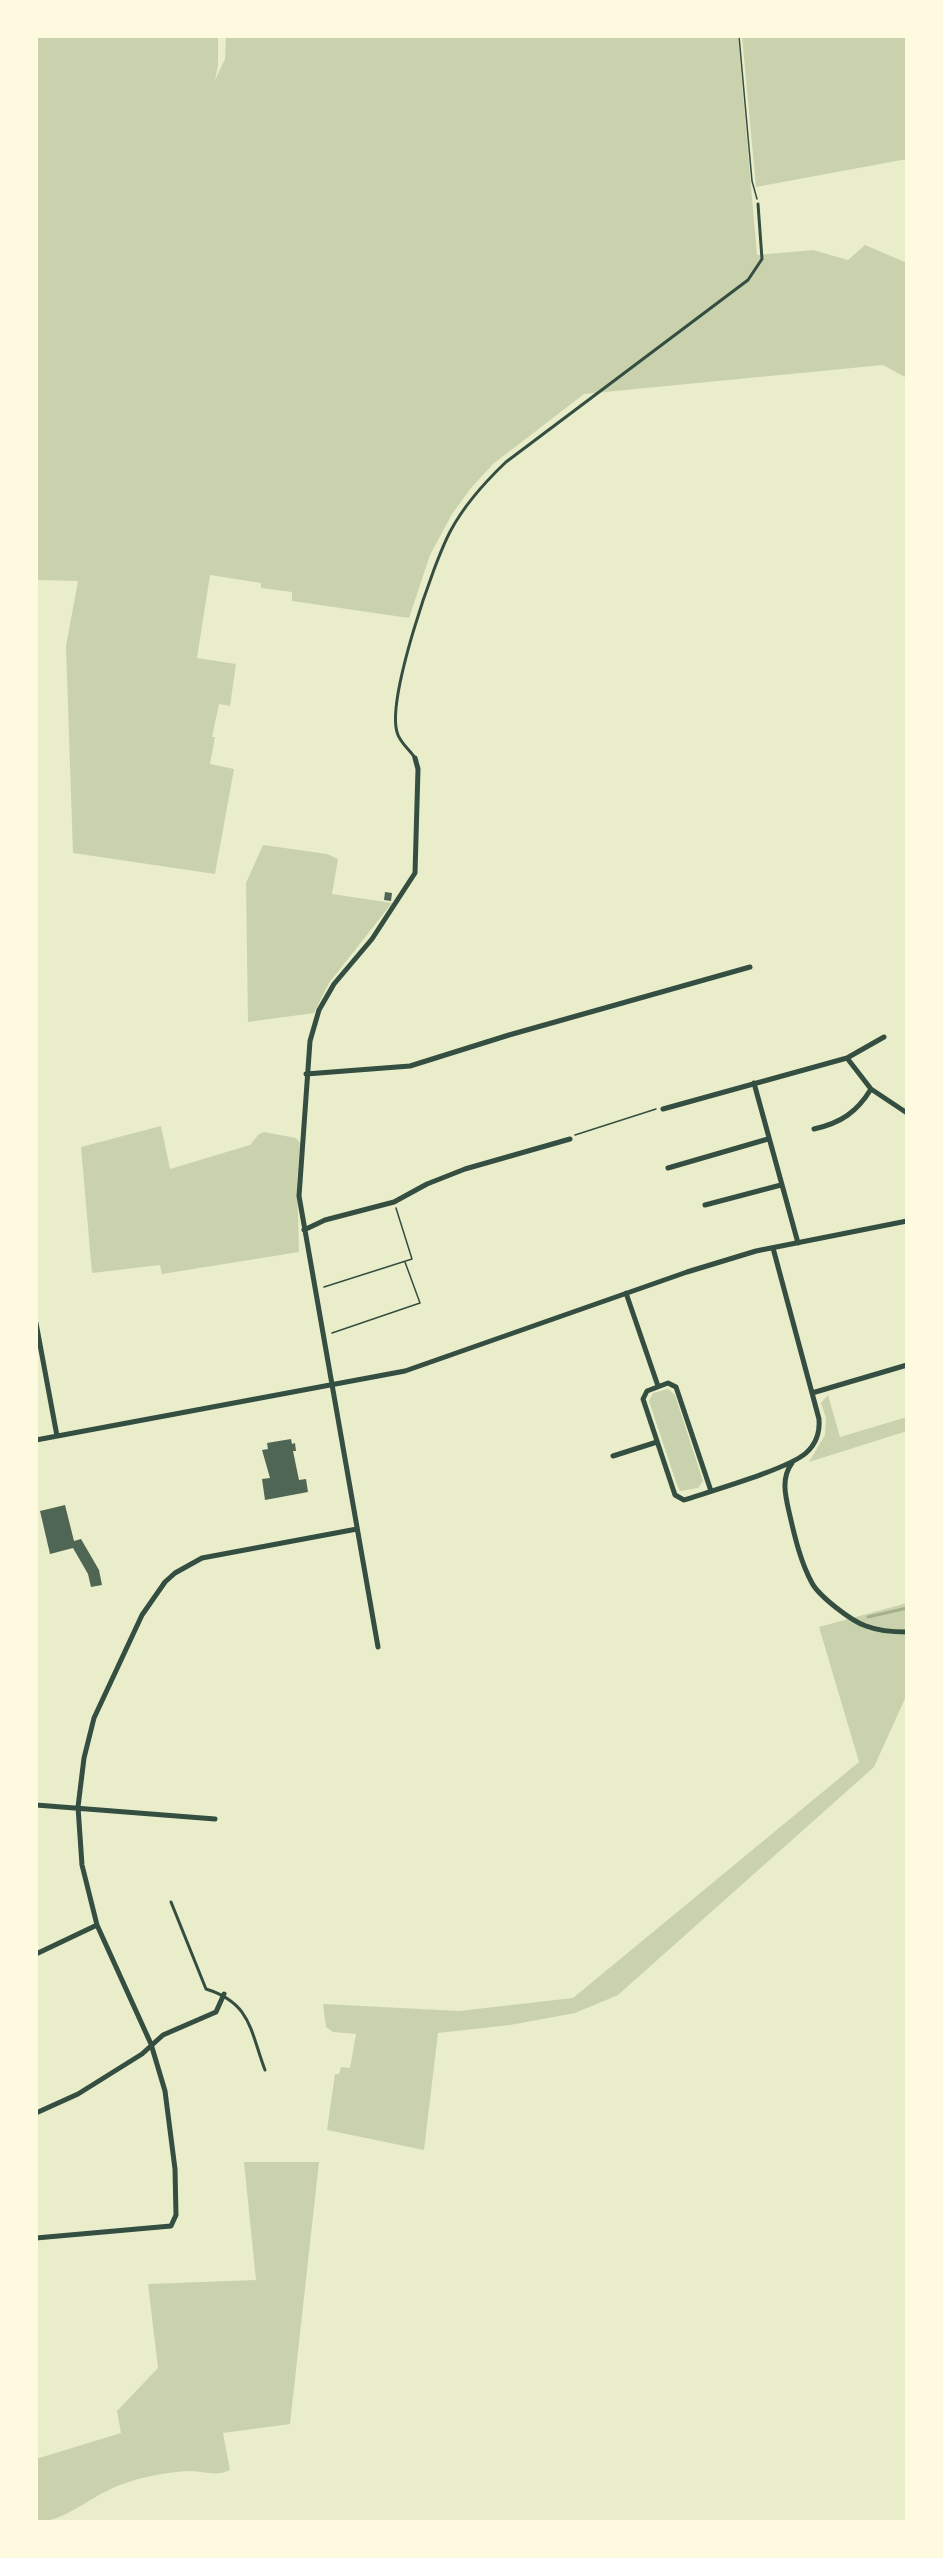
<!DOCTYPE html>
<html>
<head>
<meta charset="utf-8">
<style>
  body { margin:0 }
  #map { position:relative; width:943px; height:2558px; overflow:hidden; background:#e9edc9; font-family:"Fira Sans Condensed",sans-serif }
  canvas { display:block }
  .frame { position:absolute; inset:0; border:38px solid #fefae0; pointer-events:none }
</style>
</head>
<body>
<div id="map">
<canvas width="943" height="2558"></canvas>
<div class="frame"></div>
</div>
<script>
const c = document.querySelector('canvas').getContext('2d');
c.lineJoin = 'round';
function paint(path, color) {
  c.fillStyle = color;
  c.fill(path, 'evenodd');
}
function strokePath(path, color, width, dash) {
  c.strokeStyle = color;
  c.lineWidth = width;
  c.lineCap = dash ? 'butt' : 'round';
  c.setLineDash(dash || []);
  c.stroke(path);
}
paint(new Path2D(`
  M36,36H218V65L215,80L225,59L226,36H738L757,255L813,250L848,260L865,245L907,263V378L883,365L584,394L493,464L471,488L452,514L430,555L409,618L292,601V592L261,588V583L210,575L197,658L236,664L230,706L219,704L212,737H215L210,764L234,769L215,874L73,853L66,646L78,581L36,580Z
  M742,36H907V159L756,187Z
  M263,845L327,854L338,859L332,894L392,903L329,983L314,1013L248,1022L246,883Z
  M161,1126L170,1169L250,1145L259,1134L264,1132L296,1138L300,1143L297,1182L299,1252L162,1274L160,1265L92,1273L81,1147Z
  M668,1389L675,1395L703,1481L698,1488L680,1491L677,1485L649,1401L653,1393Z
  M828,1395L840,1437L907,1417V1431L809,1462L825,1435L826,1418L821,1403Z
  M907,1603V1694L874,1767L618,1995L575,2013L510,2025L438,2033L424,2150L327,2130L335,2074H339L341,2067L350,2068L356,2034L333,2032L326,2027L323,2004L459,2011L573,1998L859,1762L819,1627Z
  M244,2162H319L290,2424L223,2433L230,2470C216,2477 204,2471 189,2471C167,2472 141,2477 120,2485C92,2495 65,2522 36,2522V2459L121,2433L117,2411L158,2368L148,2284L256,2280Z`), '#cad2ad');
strokePath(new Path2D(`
  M868,1617L907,1608`), '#a3b18a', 3);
paint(new Path2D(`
  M385,892L392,893L391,901L384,900Z
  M291,1439L292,1444L295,1443L296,1451H293L299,1480L306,1479L308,1492L265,1500L262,1479L270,1478L262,1450L268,1449L267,1443Z
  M65,1505L74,1541L81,1539L99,1570L102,1585L91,1587L88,1574L73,1548L50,1554L40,1511Z`), '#4f6655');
strokePath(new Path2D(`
  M739,36L752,181L757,199
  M575,1135L656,1109
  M324,1287L412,1259L396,1208
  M332,1333L420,1303L405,1262`), '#344e41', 1.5);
strokePath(new Path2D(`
  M415,758C410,750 399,742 397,732C387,698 433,563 451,530C465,504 485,482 506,462L748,280L762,259L758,204
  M171,1902L206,1989C251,2003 250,2030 265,2070`), '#344e41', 3);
strokePath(new Path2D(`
  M847,1058L884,1037
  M306,1074L410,1066L509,1035L750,967
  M754,1083L798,1243
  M663,1109L847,1058L871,1089L907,1113
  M814,1129C841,1123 857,1112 871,1089
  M668,1168L768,1139
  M705,1205L781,1185
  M304,1230L325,1220L394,1202L427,1184L465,1169L570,1139
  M626,1293L658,1386
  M36,1323L57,1436
  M812,1393L907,1365
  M36,1440L405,1371L687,1272L756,1251L907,1221
  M613,1456L657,1442
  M792,1463C780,1479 786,1498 790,1516C795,1538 801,1563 812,1583C819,1596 851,1621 866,1626C879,1631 893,1632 907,1632
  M711,1491L676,1387L668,1383L647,1391L643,1399L675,1495L684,1500C711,1491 788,1469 806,1453C816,1444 820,1432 819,1419L773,1248
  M378,1647L299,1196L310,1041L319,1010L334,984L372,939L415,873L418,769L415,758
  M36,1805L215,1819
  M36,1954L97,1925
  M36,2113L78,2094L142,2054L163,2035L216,2012L224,1994
  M36,2238L171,2226L176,2215L175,2169L165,2091L151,2044L97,1925L82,1865L78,1807L84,1758L94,1718L142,1615L165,1582L175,1573L202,1558L357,1529`), '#344e41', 5);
</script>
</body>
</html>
